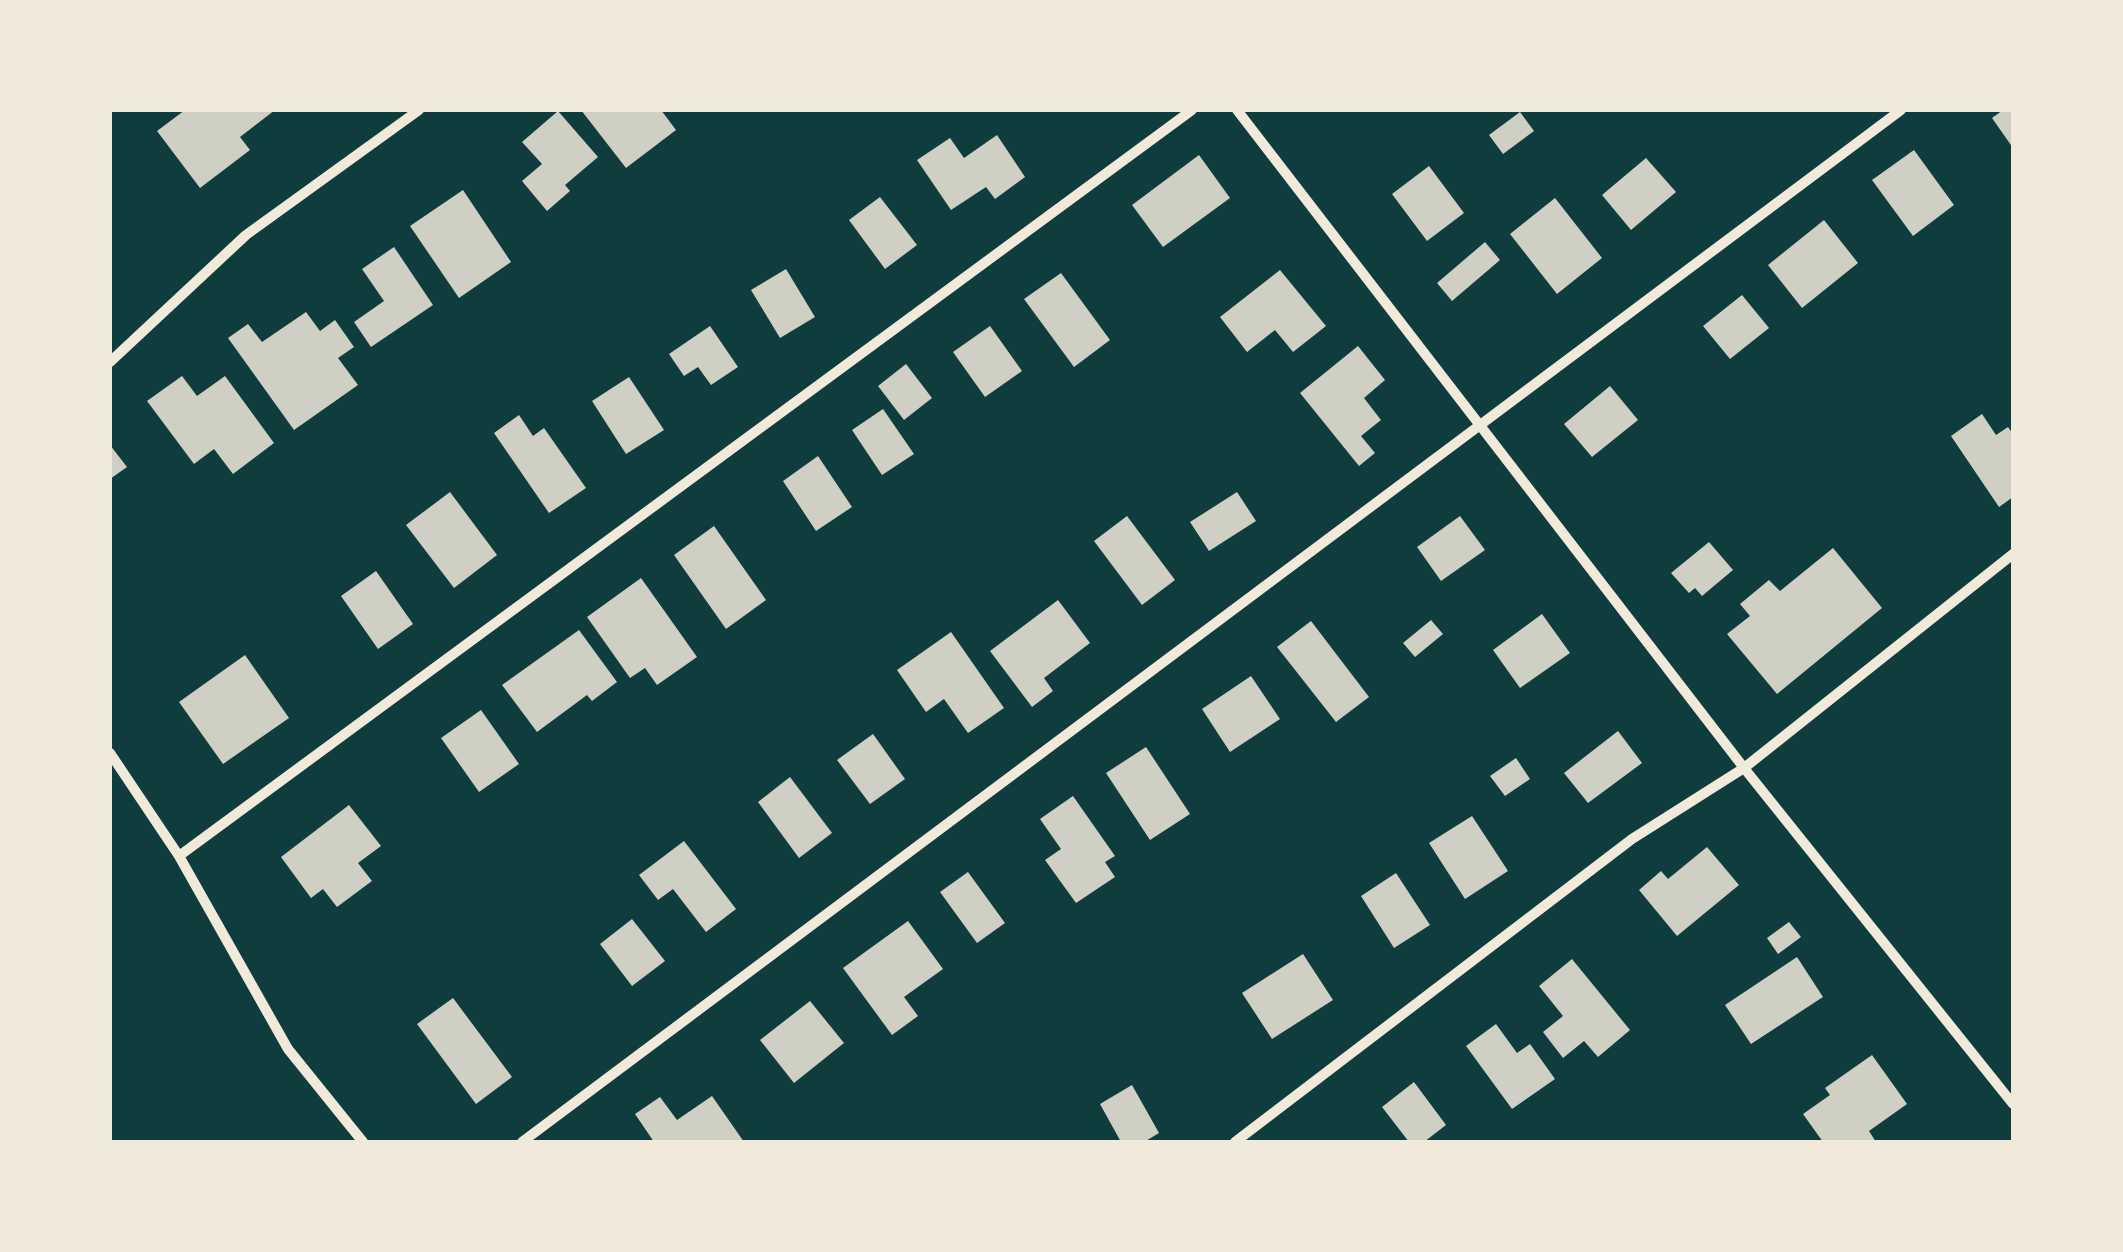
<!DOCTYPE html>
<html>
<head>
<meta charset="utf-8">
<style>
  body { margin:0 }
  #map { position:relative; width:2123px; height:1252px; overflow:hidden; background:#0f3d3e; font-family:"DejaVu Sans",sans-serif }
  canvas { display:block }
  .frame { position:absolute; inset:0; border:112px solid #f1e9da; pointer-events:none }
</style>
</head>
<body>
<div id="map">
<canvas width="2123" height="1252"></canvas>
<div class="frame"></div>
</div>
<script>
const c = document.querySelector('canvas').getContext('2d');
c.lineJoin = 'round';
function paint(path, color) {
  c.fillStyle = color;
  c.fill(path, 'evenodd');
}
function strokePath(path, color, width, dash) {
  c.strokeStyle = color;
  c.lineWidth = width;
  c.lineCap = dash ? 'butt' : 'round';
  c.setLineDash(dash || []);
  c.stroke(path);
}
paint(new Path2D(`
  M185,110H275L240,137L250,150L200,188L157,131Z
  M581,110H661L676,130L626,168Z
  M2003,110H2013V148L1992,118Z
  M558,111L598,157L565,185L570,191L547,211L522,181L542,164L522,142Z
  M1520,112L1534,131L1503,154L1489,135Z
  M997,135L1025,177L995,199L986,187L951,210L917,160L950,138L964,158Z
  M1914,150L1954,205L1913,236L1872,180Z
  M1199,155L1230,198L1163,247L1132,205Z
  M1646,158L1676,192L1631,230L1602,195Z
  M1429,166L1464,213L1427,241L1392,194Z
  M463,190L511,262L459,298L410,226Z
  M880,197L917,245L885,269L849,220Z
  M1555,198L1602,258L1557,294L1510,234Z
  M1824,220L1858,263L1802,308L1768,265Z
  M1485,242L1500,260L1452,301L1437,283Z
  M394,247L433,305L371,347L354,322L384,301L362,269Z
  M786,269L815,317L780,338L751,290Z
  M1280,270L1326,326L1293,352L1275,330L1247,352L1220,317Z
  M1061,273L1110,340L1074,367L1024,299Z
  M1742,295L1769,328L1730,359L1703,326Z
  M306,312L320,331L335,320L354,347L338,358L358,385L294,430L228,338L248,324L262,342Z
  M710,326L738,367L711,385L698,367L684,376L669,354Z
  M990,326L1022,371L985,397L953,352Z
  M1358,346L1385,380L1364,398L1381,420L1361,436L1375,453L1359,466L1300,393Z
  M906,364L932,398L904,420L878,386Z
  M182,376L197,396L225,376L274,443L233,474L214,449L194,464L147,401Z
  M629,377L664,430L626,454L592,401Z
  M1610,386L1638,420L1592,457L1564,424Z
  M883,409L914,454L882,475L852,430Z
  M1982,414L1996,435L2008,427L2013,434V497L1999,507L1951,436Z
  M519,415L533,436L544,428L586,488L549,513L494,433Z
  M110,445L127,467L110,479Z
  M818,456L852,507L816,531L783,481Z
  M450,492L497,555L454,588L406,525Z
  M1237,492L1256,521L1209,551L1190,522Z
  M1127,516L1175,580L1142,605L1094,541Z
  M1460,516L1485,550L1441,581L1417,547Z
  M714,526L766,600L726,629L674,555Z
  M1709,542L1733,570L1702,596L1695,588L1689,593L1671,573Z
  M1833,548L1882,608L1777,694L1727,634L1750,616L1740,604L1769,580L1780,591Z
  M376,571L413,624L378,649L341,596Z
  M641,578L697,657L657,685L645,668L630,678L587,617Z
  M1058,600L1090,643L1044,678L1053,691L1032,707L990,651Z
  M1542,614L1570,653L1520,688L1493,650Z
  M1431,620L1443,634L1415,657L1403,643Z
  M1311,621L1369,697L1336,722L1277,647Z
  M579,630L617,682L592,701L587,695L537,732L502,685Z
  M951,632L1004,708L968,733L944,699L926,712L897,670Z
  M245,655L289,718L223,764L179,702Z
  M1251,676L1280,719L1230,752L1202,709Z
  M481,710L519,764L479,792L441,738Z
  M1618,731L1642,763L1588,803L1564,773Z
  M873,734L905,779L870,804L837,760Z
  M1146,747L1190,814L1150,840L1106,773Z
  M1516,758L1530,779L1505,796L1490,776Z
  M790,777L832,833L799,858L758,802Z
  M1073,796L1115,856L1105,862L1115,877L1076,903L1045,860L1061,849L1040,819Z
  M349,805L381,846L358,863L372,881L337,907L323,889L311,898L281,857Z
  M1472,816L1508,871L1465,899L1429,843Z
  M684,841L736,909L706,932L673,889L658,900L639,875Z
  M1707,847L1739,885L1677,936L1639,890L1661,871L1668,879Z
  M968,872L1005,923L977,943L940,892Z
  M1396,873L1430,925L1394,948L1361,896Z
  M632,919L665,961L632,986L600,944Z
  M908,921L943,969L904,997L918,1016L892,1035L843,968Z
  M1789,922L1801,937L1778,954L1767,938Z
  M1303,954L1333,1000L1272,1039L1242,993Z
  M1797,957L1823,997L1751,1044L1725,1005Z
  M1572,959L1630,1030L1598,1057L1584,1041L1563,1058L1543,1032L1563,1016L1539,986Z
  M453,998L512,1077L476,1104L417,1024Z
  M810,1001L844,1043L794,1083L760,1040Z
  M1496,1024L1517,1053L1530,1044L1555,1079L1512,1109L1466,1046Z
  M1872,1055L1907,1104L1869,1131L1876,1142H1823L1803,1114L1830,1095L1825,1088Z
  M1414,1082L1446,1125L1424,1142H1409L1382,1107Z
  M1132,1085L1159,1133L1144,1142H1121L1100,1104Z
  M712,1096L744,1142H654L635,1114L660,1097L677,1120Z`), '#cfcfc3');
strokePath(new Path2D(`
  M1237,110L1744,768L2013,1104
  M110,362L246,235L419,110
  M110,753L179,856L288,1049L363,1142
  M179,856L1192,110
  M522,1142L1901,110
  M1235,1142L1632,839L1744,768L2013,554`), '#f1e9da', 10);
</script>
</body>
</html>
